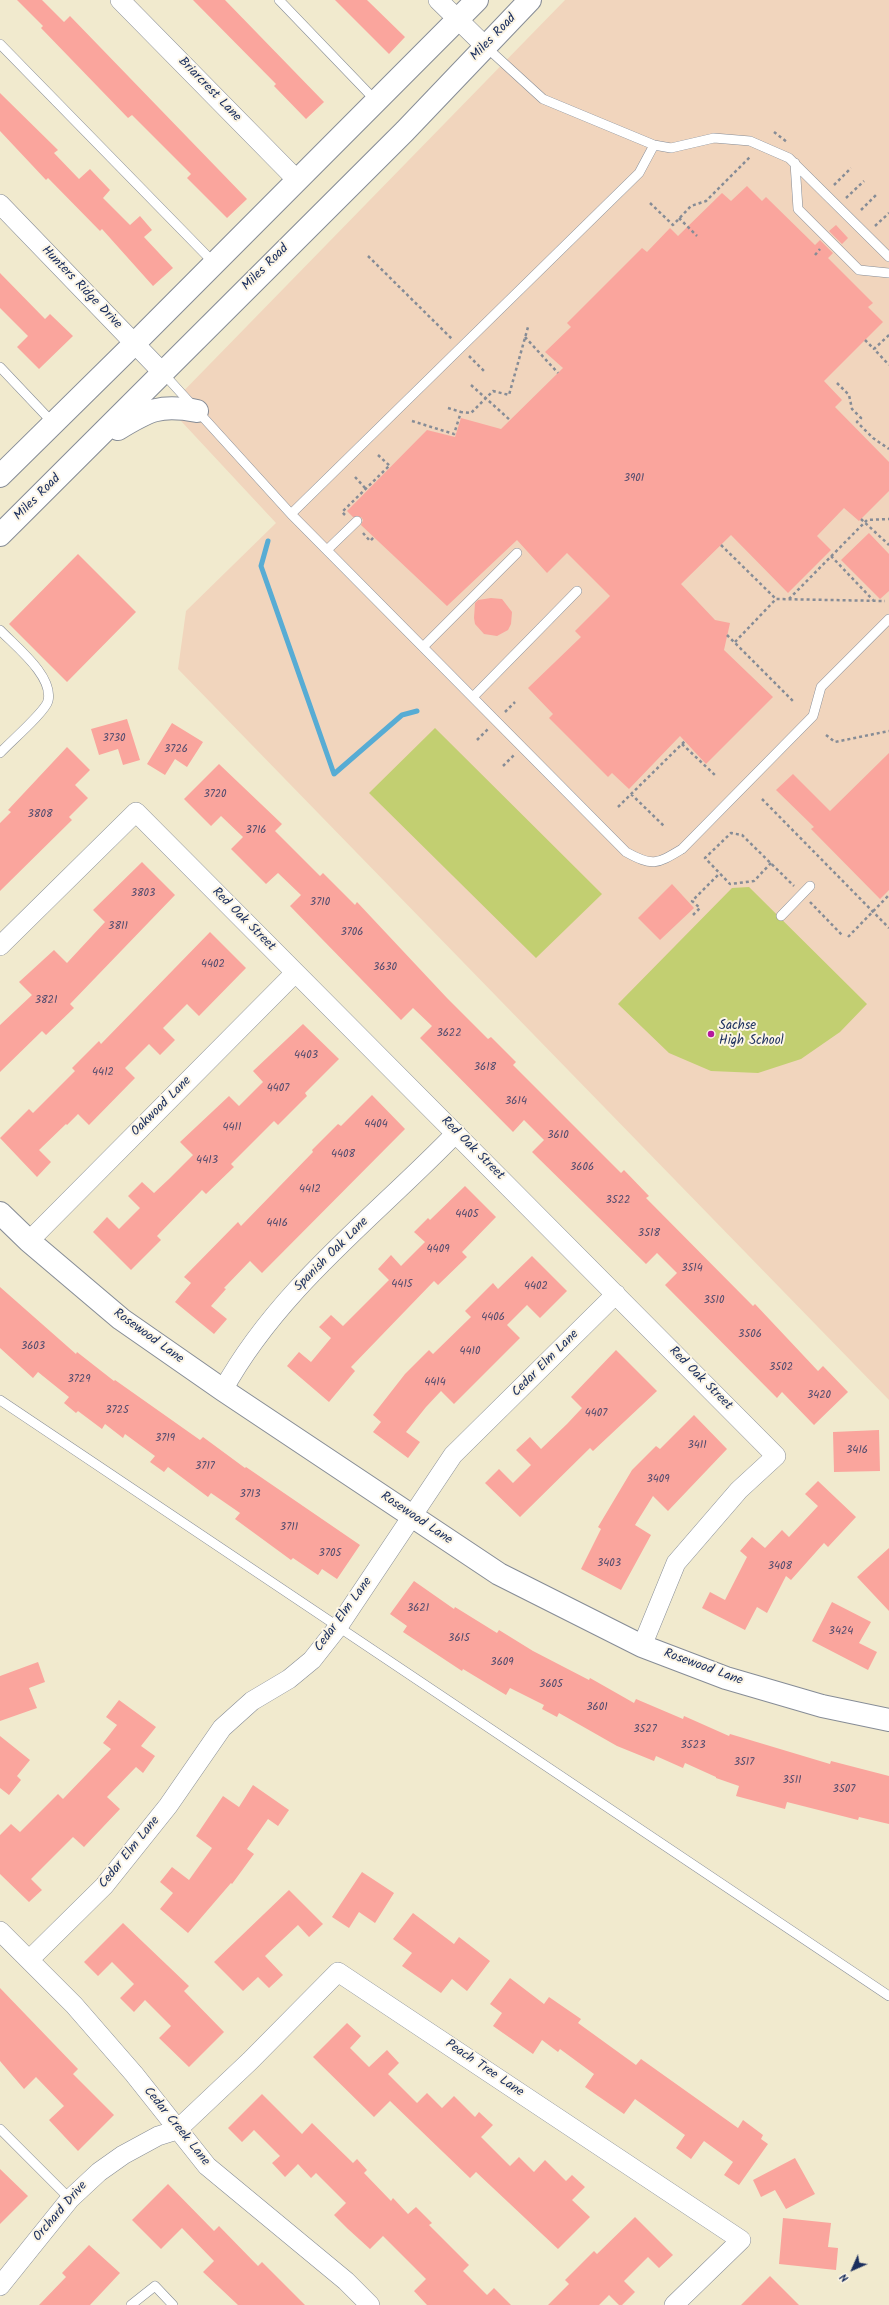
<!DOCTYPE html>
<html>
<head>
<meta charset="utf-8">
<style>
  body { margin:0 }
  #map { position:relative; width:889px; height:2305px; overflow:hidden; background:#f1eace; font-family:Kalam,sans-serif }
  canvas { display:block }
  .north { position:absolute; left:833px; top:2249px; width:40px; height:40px; -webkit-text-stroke:3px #fcf5e5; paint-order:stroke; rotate:225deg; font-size:11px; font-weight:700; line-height:16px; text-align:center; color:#1b2f5e }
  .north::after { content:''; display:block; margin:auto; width:14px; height:18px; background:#1b2f5e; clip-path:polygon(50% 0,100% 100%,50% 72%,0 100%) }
</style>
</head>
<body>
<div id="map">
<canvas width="889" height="2305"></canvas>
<div class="north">N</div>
</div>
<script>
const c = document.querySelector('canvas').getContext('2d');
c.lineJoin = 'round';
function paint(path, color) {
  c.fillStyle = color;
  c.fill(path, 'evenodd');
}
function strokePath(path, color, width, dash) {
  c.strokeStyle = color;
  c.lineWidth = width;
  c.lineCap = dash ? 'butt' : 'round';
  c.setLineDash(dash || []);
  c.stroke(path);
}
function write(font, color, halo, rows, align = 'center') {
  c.font = font + ' Kalam,sans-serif';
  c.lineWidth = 4;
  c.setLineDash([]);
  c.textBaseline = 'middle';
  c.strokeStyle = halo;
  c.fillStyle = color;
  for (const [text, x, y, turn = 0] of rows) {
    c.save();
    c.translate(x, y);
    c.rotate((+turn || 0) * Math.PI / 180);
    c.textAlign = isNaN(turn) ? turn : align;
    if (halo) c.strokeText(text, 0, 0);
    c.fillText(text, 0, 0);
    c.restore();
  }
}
paint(new Path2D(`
  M565,0H889V1400L178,669L186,611L276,523L168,407Z`), '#f1d5bd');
paint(new Path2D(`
  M435,728L602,894L536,958L369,793Z
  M749,887L867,1004L840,1032L801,1059L758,1073L711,1071L669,1053L618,1004L732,888Z`), '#c2cf71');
strokePath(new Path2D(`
  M268,541L261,566L334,774L402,715L417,711`), '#57acd4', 5);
paint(new Path2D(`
  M17,0H42L64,22L70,16L247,199L227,218L187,178L191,174L132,115L128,118L41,28L43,26Z
  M193,0H225L324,102L306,119L274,86L276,84Z
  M335,0H367L405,37L389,54Z
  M0,93L58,150L54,153L79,179L90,169L110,190L103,198L130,225L140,216L152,230L144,237L173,268L153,286L102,229L100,231L48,178L46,180L0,131Z
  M747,186L762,201L766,197L815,245L820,240L833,253L828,258L873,303L868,307L883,322L824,381L842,400L835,407L889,462V491L859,521L844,508L817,536L831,550L788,593L731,535L681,584L715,620L730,623L724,650L773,697L706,764L680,736L629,789L612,773L608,777L549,718L553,714L528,688L581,637L575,631L610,596L567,553L547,573L517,540L447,606L361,525L363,520L361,517H353L347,511L427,430L455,437L461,418L501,429L563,368L545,352L571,327L567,323L642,248L647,252L670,228L678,236L722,193L731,201Z
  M836,225L848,238L842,244L829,231Z
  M0,273L45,319L50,314L73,336L39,369L17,347L28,336L0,308Z
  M869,533L889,554V591L880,599L841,560Z
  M78,554L136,612L67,682L9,624Z
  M491,598L502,599L512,612L511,624L508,630L497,636L484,634L475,624L474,618L475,603L478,600Z
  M127,719L140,760L123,765L118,749L99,755L91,729Z
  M172,723L203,742L187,767L175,759L165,775L147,764Z
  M67,747L90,770L75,785L88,798L69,817L72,820L0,891V823L11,812L8,810Z
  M889,753V890L880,899L811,829L814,827L776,790L793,774L830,811Z
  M219,764L282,824L275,831L320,876L323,873L355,905L357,902L447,998L488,1039L491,1037L516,1062L513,1065L621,1173L624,1170L649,1196L646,1198L753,1306L755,1304L818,1371L823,1366L848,1392L814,1425L782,1392L777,1398L665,1285L677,1273L657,1253L646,1264L532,1152L544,1140L524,1120L513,1132L420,1038L432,1026L413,1008L401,1020L321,938L290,906L301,895L278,873L266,884L231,849L243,837L221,816L211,826L184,799Z
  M142,862L175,895L70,1004L74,1008L46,1035L42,1031L0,1072V1025L32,995L19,982L54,950L67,963L105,922L93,910Z
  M672,884L694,908L660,940L638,918Z
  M210,932L246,968L199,1016L187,1004L163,1028L175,1040L160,1055L149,1044L125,1068L135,1078L89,1125L78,1114L67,1125L66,1124L39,1150L51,1162L37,1177L0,1138L29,1109L33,1113L75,1071L72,1068L99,1041L101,1044Z
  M303,1024L339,1059L305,1093L307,1096L278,1125L274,1121L231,1164L234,1167L206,1194L202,1190L157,1236L161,1240L131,1270L93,1232L107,1217L119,1229L140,1208L128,1196L142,1182L154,1193L169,1179L193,1155L180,1142L229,1096L239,1106L263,1082L253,1071Z
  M372,1095L405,1129L262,1273L250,1261L224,1288L226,1289L211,1306L227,1319L214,1334L175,1302L191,1283L184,1277L238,1222L241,1226L313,1152L312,1150L338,1124L341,1126Z
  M465,1186L496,1217L462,1252L467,1257L438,1285L434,1281L351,1367L355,1371L329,1402L287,1366L299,1352L311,1362L331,1338L319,1327L331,1315L343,1326L389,1280L378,1269L391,1255L401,1266L425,1242L414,1232L428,1218L430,1220Z
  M532,1256L567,1291L540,1318L527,1305L507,1325L520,1338L454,1404L441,1391L426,1407L406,1432L420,1442L408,1458L373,1432L381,1422L373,1415L405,1374L429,1350L433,1354L471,1317L465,1311L493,1283L498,1289Z
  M0,1287L76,1354L77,1352L114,1381L115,1380L200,1440L203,1437L245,1468L246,1467L360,1545L337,1579L322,1569L318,1575L293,1558L291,1560L235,1519L240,1513L211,1493L208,1497L168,1467L164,1472L150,1462L155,1456L125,1434L123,1438L105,1424L102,1429L78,1411L76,1413L64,1403L69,1397L38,1372L33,1378L0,1348Z
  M616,1350L657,1391L593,1451L590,1448L520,1517L485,1483L499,1469L513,1483L531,1465L516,1450L530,1437L541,1449L567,1424L582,1408L571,1397Z
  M694,1415L727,1449L668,1511L653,1496L635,1525L651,1535L621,1590L581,1569L601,1529L598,1527L632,1470L656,1446L660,1449Z
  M879,1430L880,1471L834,1472L833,1432Z
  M818,1481L856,1517L828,1547L824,1543L791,1580L786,1576L767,1613L757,1607L745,1630L702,1608L710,1592L725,1600L747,1557L740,1551L752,1537L765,1548L782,1530L789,1537L818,1506L805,1494Z
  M889,1548V1611L857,1577Z
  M414,1581L454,1609L455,1607L497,1633L499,1630L533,1651L589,1680L590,1678L634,1703L636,1699L683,1719L684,1716L729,1736L730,1734L830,1764L831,1761L889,1776V1824L859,1817L858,1820L787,1802L785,1809L736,1796L739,1786L716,1778V1777L685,1763L683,1768L656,1756L654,1761L617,1746L559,1713L557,1717L542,1709L544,1705L510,1688L506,1695L463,1669L462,1671L403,1632L407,1626L390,1614Z
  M832,1602L871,1622L859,1643L877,1652L868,1670L812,1641Z
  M38,1662L45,1682L29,1688L37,1708L0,1721V1676Z
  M119,1700L156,1727L141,1746L155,1756L143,1773L136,1767L107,1797L120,1809L84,1847L73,1837L31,1879L42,1890L29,1902L0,1874V1835L11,1824L20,1832L58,1794L63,1799L111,1749L103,1743L117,1725L106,1717Z
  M0,1736L30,1760L17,1776L21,1780L9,1795L0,1788Z
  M253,1785L289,1810L278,1826L268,1819L247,1849L254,1854L232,1884L231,1883L188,1933L160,1909L173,1893L160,1882L172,1867L189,1880L212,1848L196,1836L223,1796L239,1807Z
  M362,1872L394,1893L375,1923L359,1912L349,1928L332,1917Z
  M289,1890L323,1924L309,1937L298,1925L265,1956L283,1975L269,1988L258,1977L243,1991L214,1962Z
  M413,1913L454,1944L459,1937L490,1961L467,1991L452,1979L441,1993L402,1966L412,1953L393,1939Z
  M123,1923L189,1986L184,1991L224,2032L189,2067L159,2038L171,2026L145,2000L134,2012L120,1998L134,1984L112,1962L98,1976L84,1962Z
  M510,1978L544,2004L549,1997L581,2019L578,2023L636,2065L641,2059L738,2128L743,2120L763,2135L761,2139L768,2144L739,2185L724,2175L733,2162L704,2141L691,2159L676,2148L685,2135L635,2099L624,2114L585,2087L594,2074L560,2049L558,2052L542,2040L533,2054L493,2026L502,2013L490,2004Z
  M0,1988L78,2069L73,2074L114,2115L78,2151L49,2120L64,2106L36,2077L24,2089L0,2061Z
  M347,2023L361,2036L350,2048L369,2067L387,2050L399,2063L388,2074L417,2103L427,2093L442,2108L454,2096L475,2117L479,2112L493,2125L481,2137L510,2166L519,2157L534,2172L545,2160L566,2181L572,2175L585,2187L572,2200L590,2217L558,2249L476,2172L470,2178L390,2101L374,2117L313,2057Z
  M262,2094L302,2134L312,2123L353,2163L357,2159L367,2170L364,2173L391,2201L393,2198L408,2214L416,2207L432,2223L429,2225L469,2265L463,2271L487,2295L494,2288L511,2305H427L414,2291L426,2279L383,2236L370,2249L348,2229L334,2215L346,2203L316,2173L311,2178L298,2164L285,2177L272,2163L280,2156L254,2130L242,2142L228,2128Z
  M795,2158L815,2194L786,2209L775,2190L761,2197L753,2180Z
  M0,2169L28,2196L0,2224Z
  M168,2184L214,2231L219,2226L258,2266L262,2262L305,2305H238L203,2272L214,2261L182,2228L161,2249L132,2220Z
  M635,2217L673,2255L659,2268L648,2257L624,2281L635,2292L622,2305H619L609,2295L599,2305H548L569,2284L565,2280L594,2251L597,2254Z
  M783,2218L831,2223L828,2247L838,2248L836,2270L779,2264Z
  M89,2245L120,2273L90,2305H39L66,2277L62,2273Z
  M770,2276L799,2305H741Z`), '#faa59d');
const lane = new Path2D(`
  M279,0L376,101
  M0,44L215,264
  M485,46L543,99L654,145L671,148L714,138L750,141L789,158L889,257
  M795,163L798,209L859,270L889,273
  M0,367L53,423
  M162,372L291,514L626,852C653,867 657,864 682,849L813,716L821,687L889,619
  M291,514L639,173L654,145
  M327,550L357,521
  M0,630C15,646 54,676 48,701C45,712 9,743 0,753
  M423,647L517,553
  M473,697L577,591
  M781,916L810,886
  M0,1400L889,1996
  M0,2129L70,2199
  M131,2305L155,2286L173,2305`);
const street = new Path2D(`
  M120,0L298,181
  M438,0L485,46
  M0,204L162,372
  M0,946L136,812L776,1456L739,1490L676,1563L642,1646
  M29,1241L295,973
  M223,1390C279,1288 376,1216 456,1133
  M0,1931L74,2005L134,2074L207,2166L346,2281L370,2305
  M29,1960L104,1886L168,1806L222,1728L252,1701L289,1679L312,1660L338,1627L453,1455L616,1294
  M0,2286L70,2199L99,2172L123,2155L158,2136L177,2130L250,2061L338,1972L741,2240L674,2305`);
const secondary = new Path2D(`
  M118,429C149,410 160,404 197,411
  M0,476L134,344L477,0
  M0,535L405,131L530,0
  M0,1213L29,1241L121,1319L223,1390L499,1574L642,1646L726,1678L822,1706L889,1720`);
strokePath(lane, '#868c96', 10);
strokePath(street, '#868c96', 20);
strokePath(secondary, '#868c96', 24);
strokePath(new Path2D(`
  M774,132L787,142
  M834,185L851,168
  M846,198L864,181
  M650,203L673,225L691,206L706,201L751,156
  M861,210L877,194
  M679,218L697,236
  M875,226L889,213
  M815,255L820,249
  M368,256L453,340
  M889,335L874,349L889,365
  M525,337L558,373
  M865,340L874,349
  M469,356L484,371
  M837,383L849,395L852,409L861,418L857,422L873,438L889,449
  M471,385L510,420
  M448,408L461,412
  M412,421L454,434L461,412L471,413L493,391L509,395L528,327
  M378,455L391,467
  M355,477L366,489
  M345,515L342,512L389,466
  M861,519L889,545
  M363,533L370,541L374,537
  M721,545L776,599
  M831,556L873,600
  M789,599L867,520L889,519
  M727,635L794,702
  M735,642L776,599L885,601
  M505,712L515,702
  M826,735L835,742L889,731
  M477,740L488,729
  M682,744L716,776
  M503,766L514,755
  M631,794L665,827
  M762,799L889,928
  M618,807L685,741
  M771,863L754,881L730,884L705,858L731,833L742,835L794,886
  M810,902L842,935
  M693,915L700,908L692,901L720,873
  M848,937L889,895`), '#868c96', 2.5, [3, 3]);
strokePath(lane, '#fff', 9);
strokePath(street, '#fff', 19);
strokePath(secondary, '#fff', 22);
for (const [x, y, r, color] of [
  [711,1034,4,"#b5179e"]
]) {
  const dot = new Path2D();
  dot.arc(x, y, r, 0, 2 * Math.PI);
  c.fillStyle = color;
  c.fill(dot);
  strokePath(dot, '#fcf5e5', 1.5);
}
write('11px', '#534c6e', null, [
  ["3901",634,479],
  ["3730",114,739],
  ["3726",176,750],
  ["3720",215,795],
  ["3808",40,815],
  ["3716",256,831],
  ["3803",143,894],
  ["3710",320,903],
  ["3811",118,927],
  ["3706",352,933],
  ["4402",213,965],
  ["3630",385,968],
  ["3821",46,1001],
  ["3622",449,1034],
  ["4403",306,1056],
  ["3618",485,1068],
  ["4412",103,1073],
  ["4407",278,1089],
  ["3614",516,1102],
  ["4404",376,1125],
  ["4411",232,1128],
  ["3610",558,1136],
  ["4408",343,1155],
  ["4413",207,1161],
  ["3606",582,1168],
  ["4412",310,1190],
  ["3522",618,1201],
  ["4405",467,1215],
  ["4416",277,1224],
  ["3518",649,1234],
  ["4409",438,1250],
  ["3514",692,1269],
  ["4415",402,1285],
  ["4402",536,1287],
  ["3510",714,1301],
  ["4406",493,1318],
  ["3506",750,1335],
  ["3603",33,1347],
  ["4410",470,1352],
  ["3502",781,1368],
  ["3729",79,1380],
  ["4414",435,1383],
  ["3420",819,1396],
  ["3725",117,1411],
  ["4407",596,1414],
  ["3719",165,1439],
  ["3411",697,1446],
  ["3416",857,1451],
  ["3717",205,1467],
  ["3409",658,1480],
  ["3713",250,1495],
  ["3711",289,1528],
  ["3705",330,1554],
  ["3403",609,1564],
  ["3408",780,1567],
  ["3621",418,1609],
  ["3424",841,1632],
  ["3615",459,1639],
  ["3609",502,1663],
  ["3605",551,1685],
  ["3601",597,1708],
  ["3527",645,1730],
  ["3523",693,1746],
  ["3517",744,1763],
  ["3511",792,1781],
  ["3507",844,1790]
]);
write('13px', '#1b2f5e', '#fcf5e5', [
  ["Miles Road",494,38,-46],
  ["Briarcrest Lane",209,90,46],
  ["Miles Road",266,268,-45],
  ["Hunters Ridge Drive",81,288,46],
  ["Miles Road",38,498,-45],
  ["Red Oak Street",243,920,45],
  ["Oakwood Lane",162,1107,-45],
  ["Red Oak Street",472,1149,45],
  ["Spanish Oak Lane",332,1255,-45],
  ["Rosewood Lane",148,1337,36],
  ["Cedar Elm Lane",546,1364,-45],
  ["Red Oak Street",700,1379,45],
  ["Rosewood Lane",416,1519,34],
  ["Cedar Elm Lane",344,1615,-54],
  ["Rosewood Lane",703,1668,20],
  ["Cedar Elm Lane",130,1853,-51],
  ["Peach Tree Lane",484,2069,34],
  ["Cedar Creek Lane",176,2127,51],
  ["Orchard Drive",61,2212,-49]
]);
write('13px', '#1b2f5e', '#fcf5e5', [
  ["Sachse",719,1027],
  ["High School",719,1042]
], 'left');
</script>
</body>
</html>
